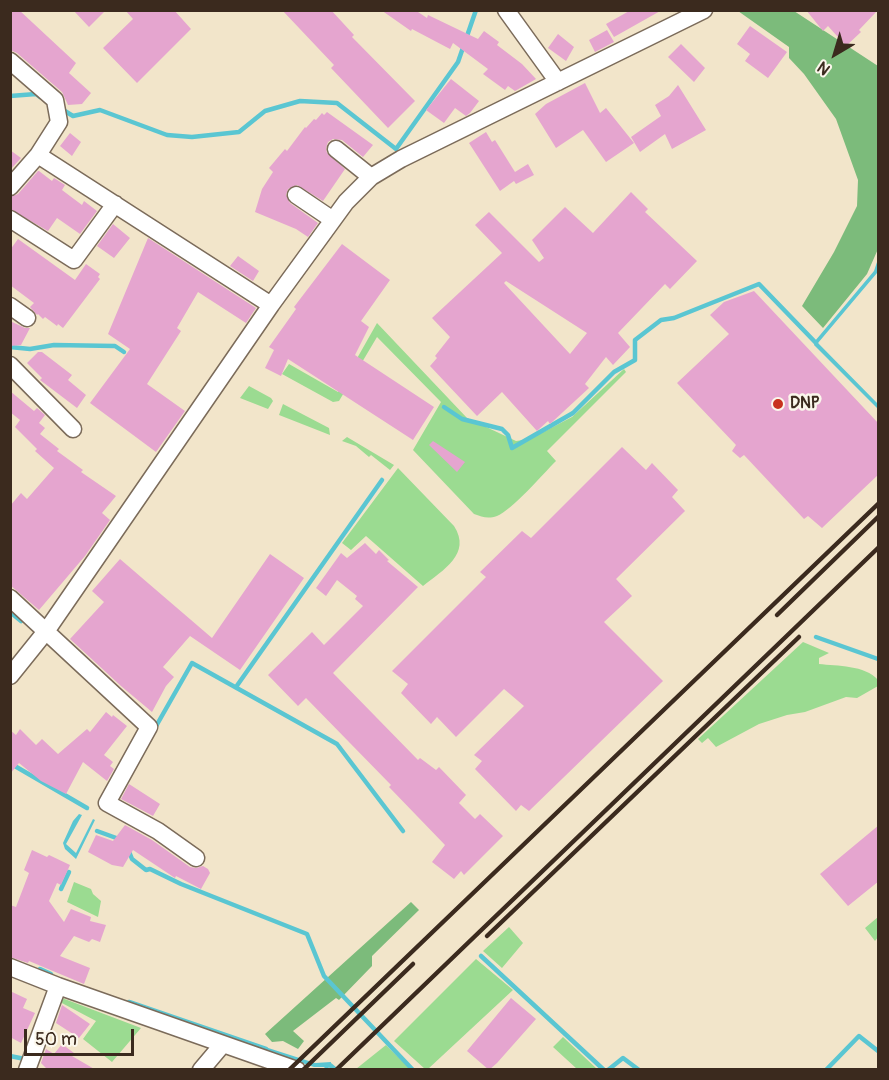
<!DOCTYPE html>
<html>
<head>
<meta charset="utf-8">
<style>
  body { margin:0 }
  #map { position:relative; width:889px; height:1080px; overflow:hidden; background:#f2e5ca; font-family:Pangolin,sans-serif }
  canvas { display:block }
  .frame { position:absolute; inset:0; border:12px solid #3b2a1e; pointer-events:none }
  .north { position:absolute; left:805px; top:24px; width:60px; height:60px; -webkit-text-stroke:4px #fbf7ec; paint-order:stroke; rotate:218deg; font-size:16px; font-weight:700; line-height:24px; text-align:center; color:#3b2a1e }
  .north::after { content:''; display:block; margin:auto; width:21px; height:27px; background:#3b2a1e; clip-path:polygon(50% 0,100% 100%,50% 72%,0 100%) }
  .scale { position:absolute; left:24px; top:1029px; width:110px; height:27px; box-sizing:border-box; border:3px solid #3b2a1e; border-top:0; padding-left:8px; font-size:18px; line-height:21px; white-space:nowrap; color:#3b2a1e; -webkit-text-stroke:4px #fbf7ec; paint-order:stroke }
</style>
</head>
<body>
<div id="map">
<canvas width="889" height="1080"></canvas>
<div class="frame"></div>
<div class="north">N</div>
<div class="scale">50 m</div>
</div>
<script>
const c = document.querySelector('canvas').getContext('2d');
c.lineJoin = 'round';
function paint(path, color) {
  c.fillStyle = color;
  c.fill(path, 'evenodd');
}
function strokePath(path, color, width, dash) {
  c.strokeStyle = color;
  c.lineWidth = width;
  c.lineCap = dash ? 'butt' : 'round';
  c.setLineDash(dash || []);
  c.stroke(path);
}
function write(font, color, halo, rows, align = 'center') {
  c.font = font + ' Pangolin,sans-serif';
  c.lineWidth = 5;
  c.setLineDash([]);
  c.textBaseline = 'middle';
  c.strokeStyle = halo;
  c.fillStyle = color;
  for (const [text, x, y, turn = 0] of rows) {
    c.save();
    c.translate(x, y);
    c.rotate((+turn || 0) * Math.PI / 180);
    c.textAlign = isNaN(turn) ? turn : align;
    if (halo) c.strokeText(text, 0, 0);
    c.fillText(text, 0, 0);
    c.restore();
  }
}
paint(new Path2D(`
  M377,323L467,418L516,441L530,439L572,417L624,369L626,372L547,451L556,461C542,475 513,509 497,516C488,519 482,517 474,514L413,450L441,402L377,337L339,401L333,402L282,374L289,364L338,392Z
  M249,386L271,398L273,401L268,409L240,398Z
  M283,404L329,428L330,435L279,415Z
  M347,437L394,465L390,470L371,455L369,457L356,446L342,441Z
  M398,468L454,526C472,554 443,570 423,586L366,536L351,550L342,543Z
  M803,642L829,653L819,658V664C837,666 865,665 878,680V686L857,698L846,697L805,712L787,715L759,724L716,747L708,738L702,743L698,739Z
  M74,882L91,889L93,894L101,901L98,917L67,902Z
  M878,917V937L875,941L865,928Z
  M509,927L523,943L502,968L483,951Z
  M476,959L513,990L428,1069H425L394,1041Z
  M62,998L141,1028L112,1062L83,1039L96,1021L60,1002Z
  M563,1037L597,1069H577L553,1047Z
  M386,1045L410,1069H356Z`), '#9bdb91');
paint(new Path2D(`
  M738,11H794L878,66V249L867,274L823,328L802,306L834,252L857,206L858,180L836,119L804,74L789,58V47Z
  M411,902L419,910L372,956V966L339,1000L336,998L293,1031L304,1041L298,1049L283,1041L272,1042L265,1034Z`), '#7cbb7b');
paint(new Path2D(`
  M878,259L877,273L818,343L878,404V409L814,345L815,341L874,271Z
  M79,814L82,815L66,844L76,853L93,819L95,820L76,859L65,849L63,843L73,821Z
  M262,1046L315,1063L331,1062V1067H314L260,1049Z`), '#5ac6d2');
strokePath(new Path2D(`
  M10,96L36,94L40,97
  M60,108L73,116L100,110L167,135L192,137L239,132L265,111L300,101L337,103L396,149L458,62L476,10
  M10,347L30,349L54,345L115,346L124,352
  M444,407L462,419L502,429L508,435L512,448L573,413L614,372L635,360V340L661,320L674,318L759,284L816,343
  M10,612L21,621
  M816,637L878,659
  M236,687L382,480
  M155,728L192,663L337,744L403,831
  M13,765L87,808
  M97,831L119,839
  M128,849L132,859L146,870L150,869L181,884L307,934L324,976L413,1070
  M61,889L69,872
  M481,956L604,1070
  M40,969L51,974
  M129,1002L266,1049
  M10,1056L25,1059
  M326,1066L330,1065L336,1070
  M608,1070L623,1058L639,1070
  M826,1070L859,1036L878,1051`), '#5ac6d2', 4.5);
paint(new Path2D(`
  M10,10H19L76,63L69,73L91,93L82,104L68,105L62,92L17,53L10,50Z
  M73,10H106L89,27Z
  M125,10H174L191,29L137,83L103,48L133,19Z
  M282,10H331L354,35L352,37L415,101L388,128L331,68L334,65Z
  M381,10H415L427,18L428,15L478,39L484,31L499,42L497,45L522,64L536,79L515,91L508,86L505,90L483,74L488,69L453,43L450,49L412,29L411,31Z
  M631,10H662L614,37L606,24Z
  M806,10H878L859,30L861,32L846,46L828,26L823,31Z
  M750,26L787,52L768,78L745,61L750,54L737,44Z
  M607,30L614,42L595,52L589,40Z
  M558,34L574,47L566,61L548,48Z
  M681,44L705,68L694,82L668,57Z
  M451,79L479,101L470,113L466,116L455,108L444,123L426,110Z
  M585,83L600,113L606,108L634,143L606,162L583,130L556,148L535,114L546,104Z
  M678,85L706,130L672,149L665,134L640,152L631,137L661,116L655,105L669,96Z
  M327,112L373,145L363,157L342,140L333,139L328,142L326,148L327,153L345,169L323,201L297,185L288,189L286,195L290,203L318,223L308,237L296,229L255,212L262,189L273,172L269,168L285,149L287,151L305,127L306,128L314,119L316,120L322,113L324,115Z
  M486,132L492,142L495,140L515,172L528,164L534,175L516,184L514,181L500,191L469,143Z
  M70,133L81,142L72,156L60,146Z
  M10,150L21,158L10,170Z
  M38,171H39L52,181L54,178L65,185L62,190L82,205L84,201L97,211L80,234L57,218L48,231L10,209V197L18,194Z
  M631,192L648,209L645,212L697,261L670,289L665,284L618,333L630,347L613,365L606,357L585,384L589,388L550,424L548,421L537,431L502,392L477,416L430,366L437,358L435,356L450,337L432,318L502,253L475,225L489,212L539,262L544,258L532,240L565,207L593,233ZM506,281L587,333L570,354L504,283Z
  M113,224L130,238L114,258L97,246Z
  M148,238L256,308L246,323L198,292L177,328L181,331L147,384L185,411L156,452L90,403L130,349L108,334Z
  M18,239L75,280L86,264L100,274L98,277L100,279L63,328L58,324L57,326L45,317L43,319L38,314L37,315L30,307L34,303L10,285V250Z
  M342,244L390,280L361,321L369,327L355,355L434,407L413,440L288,359L281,376L265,368L274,350L269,347L296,309L294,307Z
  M238,256L259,271L253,281L230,266Z
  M754,291L879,424V474L822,528L808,516L804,519L744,455L740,458L732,451L736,445L677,383L729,334L710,315L724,302Z
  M10,321L25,328H30L21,345L10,346Z
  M38,352H42L72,375L68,380L86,395L77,408L40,380L42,378L27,363Z
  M10,391L34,411L37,408L45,415L39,423L45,428L40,434L59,449L57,451L83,470L81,472L116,496L102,513L110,520L85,556L39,610L10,585V506L21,493L27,499L54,468L35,451L37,449L15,427L20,420L10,412Z
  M433,441L465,462L457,472L429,445Z
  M622,447L646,470L652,463L678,490L672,497L685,511L616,579L632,596L604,622L663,681L529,811L521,805L516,811L475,769L482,761L474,755L524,706L504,689L456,737L437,717L431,724L401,693L408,684L392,671L486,577L480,572L522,531L531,538Z
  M365,543L376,554L379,550L389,560L387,561L418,587L333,673L418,760L420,758L436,770L439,767L466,795L459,803L475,819L480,814L503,836L464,875L461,871L454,879L432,862L445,845L389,787L391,785L306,698L298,706L268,675L312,632L324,645L363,606L355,599L357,596L337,580L326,596L316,588L341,553L347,558Z
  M270,554L304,578L240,670L190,636L163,667L174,677L166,686L152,712L121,686L70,639L104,602L92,591L120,559L212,638Z
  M106,712L112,717L113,715L127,726L104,755L113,762L110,766L114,769L107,781L83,762L66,794L41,781L19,763L10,774V730L16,735L20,729L36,745L42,739L58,754L87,729L90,732Z
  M129,784L160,804L153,816L121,799Z
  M125,825L152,840L190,867L196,868L203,866L208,869L210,873L201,889L176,876L175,878L133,850L123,867L112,865L88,852L96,835L113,841Z
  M879,825V881L848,906L820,874Z
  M32,850L47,857L49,855L70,865L61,885L57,883L49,901L64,922L71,909L91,917L90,921L106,925L100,942L92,939L89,942L74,936L60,956L90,968L84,984L29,961L28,963L10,957V905L16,907L29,873L24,870Z
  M10,991L27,999L23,1008L35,1013L21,1043L10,1037Z
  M511,998L536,1019L497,1063L489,1070L467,1051Z
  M62,1005L90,1024L79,1038L56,1023Z
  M62,1044L74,1053L72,1056L96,1070H48L41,1063L46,1049L54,1054Z`), '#e5a5cf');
const street = new Path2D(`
  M506,10L558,82
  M10,61L55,100L59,122L38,155L10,187
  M336,149L371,177
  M38,155L271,305
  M296,195L333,220
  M10,219L74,260L115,204
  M10,306L27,318
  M10,365L73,429
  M10,598L149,727L107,803L158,831L196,858
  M10,676L47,630L271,305L346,202L371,177L401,159L704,10
  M10,967L58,986L297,1070
  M27,1070L58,986
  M201,1070L223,1044`);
strokePath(street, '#7b6b5a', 19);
strokePath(street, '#fff', 16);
strokePath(new Path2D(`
  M777,615L878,517
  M487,936L799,637
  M289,1070L878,504
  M303,1070L413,964
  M336,1070L878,548`), '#3b2a1e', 4.5);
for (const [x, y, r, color] of [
  [778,404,6,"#c8321e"]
]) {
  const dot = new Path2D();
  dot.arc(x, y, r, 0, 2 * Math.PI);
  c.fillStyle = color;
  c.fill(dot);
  strokePath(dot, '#fbf7ec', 2);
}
write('bold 16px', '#3b2a1e', '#fbf7ec', [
  ["DNP",790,404]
], 'left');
</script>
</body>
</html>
